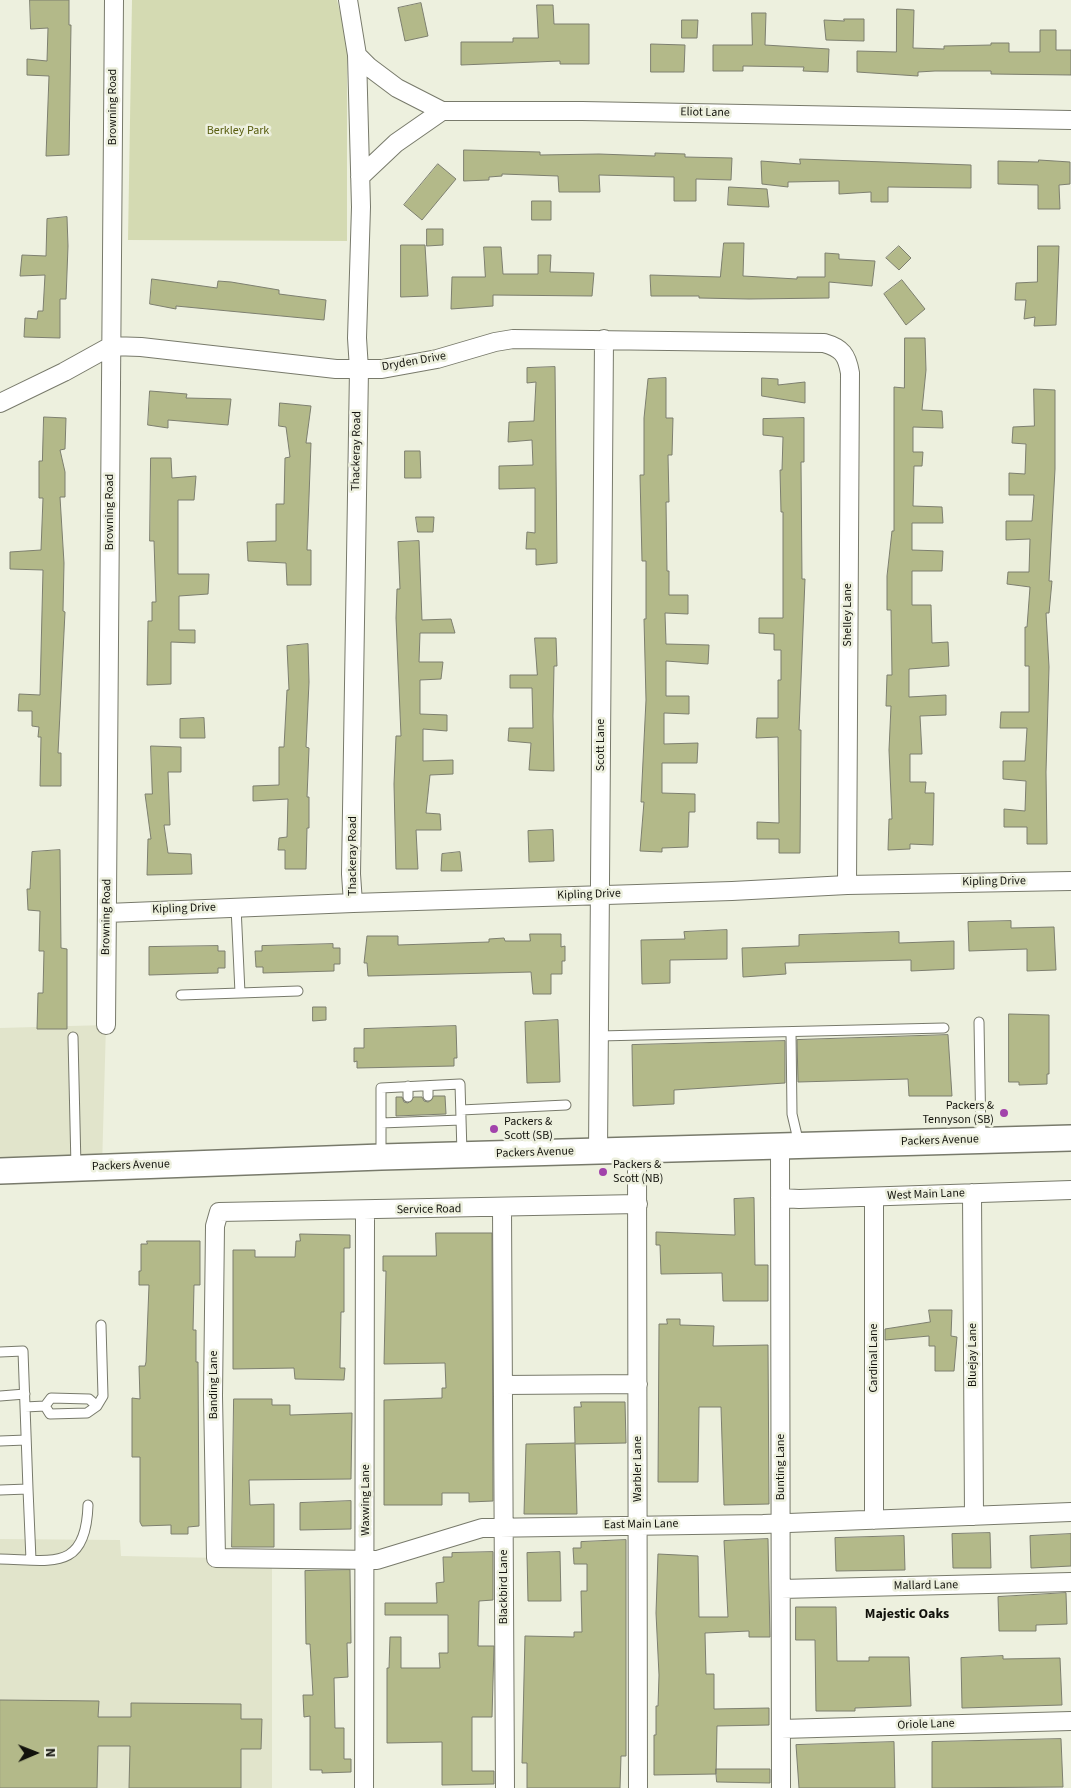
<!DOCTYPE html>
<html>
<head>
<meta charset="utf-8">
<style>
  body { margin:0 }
  #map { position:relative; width:1071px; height:1788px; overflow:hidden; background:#edf0de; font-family:"Source Sans 3",sans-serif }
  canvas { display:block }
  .north { position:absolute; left:10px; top:1728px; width:50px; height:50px; -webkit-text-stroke:4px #edf0de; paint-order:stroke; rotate:89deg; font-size:14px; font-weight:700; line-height:20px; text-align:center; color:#12120c }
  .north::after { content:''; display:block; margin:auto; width:18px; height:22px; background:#12120c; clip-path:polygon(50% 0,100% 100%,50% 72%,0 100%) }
</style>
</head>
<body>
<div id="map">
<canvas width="1071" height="1788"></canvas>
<div class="north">N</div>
</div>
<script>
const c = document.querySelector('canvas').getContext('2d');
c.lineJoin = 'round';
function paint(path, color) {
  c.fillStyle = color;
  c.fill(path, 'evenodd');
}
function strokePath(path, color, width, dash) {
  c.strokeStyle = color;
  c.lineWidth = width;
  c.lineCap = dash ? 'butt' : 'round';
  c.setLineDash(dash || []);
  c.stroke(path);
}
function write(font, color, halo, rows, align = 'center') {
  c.font = font + ' "Source Sans 3",sans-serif';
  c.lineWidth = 5;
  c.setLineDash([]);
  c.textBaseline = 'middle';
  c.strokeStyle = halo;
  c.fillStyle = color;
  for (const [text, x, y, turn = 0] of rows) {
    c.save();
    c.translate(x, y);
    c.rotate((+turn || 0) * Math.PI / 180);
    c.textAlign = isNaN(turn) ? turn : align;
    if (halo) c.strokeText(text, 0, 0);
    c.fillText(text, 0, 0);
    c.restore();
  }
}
paint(new Path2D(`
  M106,1025L102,1167L0,1171V1028Z
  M0,1539L120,1540L121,1556L272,1559V1788H0Z`), '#e1e4cb');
paint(new Path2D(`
  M132,0H337L347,40V241L128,240Z`), '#d4dab2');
const building = new Path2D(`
  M30,0H69V25H71L69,155L46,156L49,76L27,75V59L47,61L48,28L31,29Z
  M421,3L428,36L405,41L398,8Z
  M537,5H553L554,24H589V64H560V61L461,65V42H513V38H538Z
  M897,9L914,10L913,48L944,49V46L991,45V43H1009V52H1040V30H1056V50H1071V75L991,74V71H935L918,72V76L857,72V51L896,52Z
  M752,13H766L765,45L829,49L828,72L803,71L804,67L743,66V71H713V45H752Z
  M844,19H864V41L826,40L824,20L844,21Z
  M682,20H698L697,38H682Z
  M651,44L685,45L684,72H651Z
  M464,150L540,152V155L599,154L655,156V153L685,154V157L732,158L731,180L696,179V201H674V177L599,175L600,192H559L558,176L502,174V176L489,177V180L464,181Z
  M800,159L971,165V188L888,187V202H871V192L839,194V181L788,182V187L762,184L761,161L800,164Z
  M1039,160L1070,162V184L1059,185L1060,209H1038V185L998,184V161L1038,162Z
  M438,164L456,179L422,220L404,205Z
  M729,187L767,189L769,207L728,205Z
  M532,201H551V220H532Z
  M67,217L68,246L66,299H60V338L24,337L25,318L37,319L38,311H43L45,275L20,276L22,255L46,256L47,219Z
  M427,229H443V245L427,246Z
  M724,243H744L743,276L797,279V277H825V253L839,254V259L875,261L872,286L829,282V298L749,299L699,298V296H651L650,275L720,277Z
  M401,245H425L428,296L401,297Z
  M899,246L911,258L899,270L886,258Z
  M1038,246H1059L1056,325L1034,326L1035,317L1024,319L1026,300H1015L1016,283L1037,282Z
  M484,247H501L503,274H538V255H551L550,272L594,273L592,296L493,295V306L451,309L452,277H485Z
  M152,279L217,288L218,281L231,282L279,290V294L326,300L324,320L176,306V309L150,304Z
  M902,280L925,309L906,325L884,294Z
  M905,338H925L926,370L922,410L942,411L943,428L913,427V452H923L922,466H914L913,506L942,507L943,523H912V550L943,551L942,571H912V605H931L932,643L948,642L949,666L909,669V697L946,695V715L920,716L922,754H910V782H926L925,793H934L933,845L910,844V849L888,850L889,819H892L889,750L891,706H886L887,675H892L891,610H887V576L892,531H894V387L904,388Z
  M555,367L557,563L536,565V549H526L527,532L535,533V488L499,489V466L533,465L532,440L508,442L509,422L534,421L536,382L527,383V368Z
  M666,378V418H673L672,455H668L669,502H666L667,571H669V595H688V614L665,613L666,644L709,645L708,664L666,661V696H689V714L664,713V744L698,743L697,763H662V793L695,794V812H689L688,847L662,848V852L640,851L644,802H641L646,700L644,619H646V561H642L640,475H644V418L648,379Z
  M762,378L778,379V385L805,382V403L762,396Z
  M1034,389L1055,390V469L1049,581H1052L1049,613H1046L1049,667L1046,772L1047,844H1027V827H1004V809L1025,811L1026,781L1003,779V761H1025L1027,728H1000L1001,712H1029V666H1025V627H1027L1030,587L1007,584L1008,572H1029L1030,539L1006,540V521H1032L1034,495H1009V473L1025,474L1026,444L1012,443L1013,427L1034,426Z
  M150,391L187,394L186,398L231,399L228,425L168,420V428L148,425Z
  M280,403L311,406L306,443H311L307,550H311V585H287L286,563L248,561L247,542L276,541V504H284L285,458L290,457L286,427L279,426Z
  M44,417L66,418L65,449L60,450L65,472V497H60L64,563L63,611L65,612L58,753H61V786H40L41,737H38L39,727L32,726V711H18L19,694L40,695L43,570L10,569V552L41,550L43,498H39V461H42Z
  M804,418V462H801L802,579H805L799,730H801L800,853H779V839H757V822L779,823L778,737L756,738L757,718H778V680H781V650H774V634L759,633V618H783V512H781L780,470H782L783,437L763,435V419Z
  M405,451H420L421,478H405Z
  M151,458H171L172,478L196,476L194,500H178V574H209L208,594L179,596V630H195V643L171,642V684L147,685L148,621H152V602H156L154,541H150Z
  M416,517H434L433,532H418Z
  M419,541L422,620L451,619L455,633H420L419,662H443L441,679L420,680V714L447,715V731L423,729V761L453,760V774L430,775L426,813L440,814L441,830H416L418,869H396L394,784L396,736H401L396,618L397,589H400L398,542Z
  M535,638H556L557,666H554L553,716L554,771L529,770L531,743L508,741L509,728H533L532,688H510V675H537Z
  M308,644L309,682L306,747L309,748L307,797H309V828H307L306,869H285V850H278L279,838L287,837L288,799L253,801V786L279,785V747H284L287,690H289L287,646Z
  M204,718L205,738H180V719Z
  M151,746L181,747V772H168L170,825H164L168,853L191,854L192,874L147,875L148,839H151L145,794H152Z
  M553,830L554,861L529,862L528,831Z
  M60,850L61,948L67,949V1029H37L38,993H43L44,951H39L40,911L28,910L27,889H30L32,852Z
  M460,852L462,871H441L442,854Z
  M1011,921V928L1054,927L1056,970L1027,971V949L969,951L968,922Z
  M727,930V959L670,960V983L642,984L641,940L685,939L684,932Z
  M899,932V943L954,941V969L911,971V960L785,963L786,974L743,977L742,948L799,946V935Z
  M530,934H561V947L565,946V961H562V974H551V994H533L531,972L368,976L367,963H364L367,936H398V945L489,942V939L504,938L505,941H530Z
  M333,944V948H340V964H334V971L263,973V967H256L255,951H262V946Z
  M218,946V951H225V968H218V973L149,975V947Z
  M313,1007H326V1020L313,1021Z
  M1009,1014L1049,1015V1074H1047V1084L1019,1085V1082H1009Z
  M558,1020L560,1082L527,1083L525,1022Z
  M456,1026L457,1058H454V1066L357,1068V1061L354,1062V1048H364V1029Z
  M948,1035L952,1096H909L908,1079L798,1082L797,1040Z
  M785,1041V1083L674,1090V1104L633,1106L632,1045Z
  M434,1096H445L446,1114L396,1116V1097H402L404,1102L408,1103L414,1097H422L424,1101L428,1102Z
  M754,1198L755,1265H768V1301H723L722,1273L661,1274L660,1245H656V1232L735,1235L734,1199Z
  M436,1233H492L493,1501L469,1502V1493H442V1505H384V1400L442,1398V1388H446L445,1363L384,1364L386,1271H383V1256H436Z
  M300,1234L350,1235V1248H344V1312H341L340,1368H345L344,1380L295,1379L294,1368L233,1369V1250H255V1257H295L296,1241H300Z
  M147,1241H200V1285H194L193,1330H196V1362H198L199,1526L188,1527V1534H171V1525L142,1526L140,1522V1457H132V1398L140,1399L139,1366H145L146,1362L149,1285H139V1271H141V1244H147Z
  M929,1310H952L951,1336L957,1337L954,1371H935V1346H929V1336L885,1340V1329L930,1322Z
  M667,1319H680V1325L714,1326L713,1346L768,1345L769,1504L724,1505L721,1407H699L698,1482H658L659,1324H667Z
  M234,1399H272V1405H290V1415L352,1413L351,1479L249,1480L250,1505L274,1504V1547H232Z
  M581,1402H625L626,1443L575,1444L577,1514H524L526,1444L575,1443L574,1407H581Z
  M351,1501V1529L300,1530V1503Z
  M990,1533L991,1568H953L952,1534Z
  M1071,1534V1566L1031,1568L1030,1536Z
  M904,1536L905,1570L836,1571L835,1538Z
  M768,1539L770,1637H749V1631L705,1633L706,1674H714V1709L769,1708V1725L717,1726L716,1774L654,1775V1735H656V1706H658L659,1675L656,1613L658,1554L698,1556L699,1617H728L724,1541Z
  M626,1540V1756H621L620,1788H527V1763H522L525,1636L574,1637V1632H582L581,1591H587V1564H574L573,1548H581V1542Z
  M493,1552V1600L479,1601L478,1646H494L492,1717H472V1771H494V1784L442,1785V1742L387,1743V1668H389L390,1637H401V1668H440L439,1653H448V1615H385V1603H437L436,1583L444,1582L443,1557H452V1553Z
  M560,1552L561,1601H528L527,1553Z
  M350,1570L351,1643H347L348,1677L334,1678L335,1728H344V1759H351V1772L322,1773V1770H310V1716L304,1717L303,1695H313L310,1644H306L305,1571Z
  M1066,1593L1067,1624L1036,1625V1631H999L998,1597Z
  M796,1607H836L837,1661H869V1657H909L911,1706L855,1708V1711H816L815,1640H796Z
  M1003,1656V1659L1060,1658L1062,1705L962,1708L961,1658Z
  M0,1700L99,1701L98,1717H131V1703L241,1704V1719H262L261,1749H241V1788H129L130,1746H98L97,1788H0Z
  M1061,1739L1063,1787L932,1788V1742Z
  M894,1742L895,1788H799L796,1745Z
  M716,1769H770V1783L717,1782Z`);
paint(building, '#b3b989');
strokePath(building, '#7d7f6f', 1);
const service = new Path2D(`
  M240,993L298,991
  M181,995L240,993L236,907
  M979,1022L981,1139
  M791,1032L792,1114L799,1144
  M599,1036L944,1028
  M73,1037L76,1167
  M428,1086V1096
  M408,1097V1086
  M461,1110L566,1105
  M381,1123L461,1120
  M381,1155V1088L460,1084L462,1153
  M0,1352L23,1351L28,1489
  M0,1396L25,1394
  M45,1406L50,1414L87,1413L97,1406L103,1396L101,1325
  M25,1407L45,1406L51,1398L89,1399L97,1406
  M0,1441L26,1440
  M0,1490L28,1489L31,1560
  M0,1559C52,1560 86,1572 88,1505`);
const minor = new Path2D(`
  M348,0L357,55L361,207L357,338L359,369L351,874L353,903
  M357,55L369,67L397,88L442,111H582L1071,120
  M360,177L396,143L442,111
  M0,403L64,372L111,346L141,347L336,369H382L437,359L495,342L513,339L824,343C842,348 847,355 850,373L847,885
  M107,913L353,903L732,891L847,885L1071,881
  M106,1025L114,0
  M780,1146L781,1788
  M637,1150L638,1788
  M598,1152L604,339
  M972,1193L974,1516
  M874,1197V1520
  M780,1198L799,1199L1071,1190
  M638,1204L219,1212L215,1226L213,1396L216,1558L377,1560L482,1528L763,1524L1071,1512
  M502,1208L505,1788
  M503,1385L638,1384
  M781,1589L1071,1582
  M781,1729L1071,1721
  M364,1788L365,1211`);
const secondary = new Path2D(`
  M0,1171L381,1157L1071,1138`);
strokePath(service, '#787a6b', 11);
strokePath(minor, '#787a6b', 20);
strokePath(secondary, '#787a6b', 28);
strokePath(service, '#fff', 9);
strokePath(minor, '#fff', 18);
strokePath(secondary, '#fff', 25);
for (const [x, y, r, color] of [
  [1004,1113,5,"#a243ab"],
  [494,1129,5,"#a243ab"],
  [603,1172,5,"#a243ab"]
]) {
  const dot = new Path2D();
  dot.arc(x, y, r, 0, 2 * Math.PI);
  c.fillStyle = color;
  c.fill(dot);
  strokePath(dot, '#edf0de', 2);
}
write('12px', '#12120c', '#edf0de', [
  ["Browning Road",113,107,-90],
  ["Eliot Lane",705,113,1],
  ["Dryden Drive",414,362,-10],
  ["Thackeray Road",357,451,-89],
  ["Browning Road",110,512,-90],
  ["Shelley Lane",848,615,-90],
  ["Scott Lane",601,745,-90],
  ["Thackeray Road",353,856,-90],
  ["Kipling Drive",994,882,-1],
  ["Kipling Drive",589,895,-2],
  ["Kipling Drive",184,909,-2],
  ["Browning Road",107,917,-89],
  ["Packers Avenue",940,1141,-2],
  ["Packers Avenue",535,1153,-2],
  ["Packers Avenue",131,1166,-2],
  ["West Main Lane",926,1195,-2],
  ["Service Road",429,1210,-1],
  ["Bluejay Lane",973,1355,-90],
  ["Cardinal Lane",874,1358,-90],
  ["Banding Lane",214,1385,-90],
  ["Bunting Lane",781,1467,-90],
  ["Warbler Lane",638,1469,-90],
  ["Waxwing Lane",366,1500,-90],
  ["East Main Lane",641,1525,-1],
  ["Mallard Lane",926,1586,-1],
  ["Blackbird Lane",504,1587,-90],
  ["Oriole Lane",926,1725,-2]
]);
write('12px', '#585d0f', '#edf0de', [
  ["Berkley Park",238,131]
]);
write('12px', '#12120c', '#edf0de', [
  ["Packers &",994,1106,"right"],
  ["Tennyson (SB)",994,1120,"right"],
  ["Packers &",504,1122],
  ["Scott (SB)",504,1136],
  ["Packers &",613,1165],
  ["Scott (NB)",613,1179]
], 'left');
write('bold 14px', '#12120c', '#edf0de', [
  ["Majestic Oaks",907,1615]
]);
</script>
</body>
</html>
